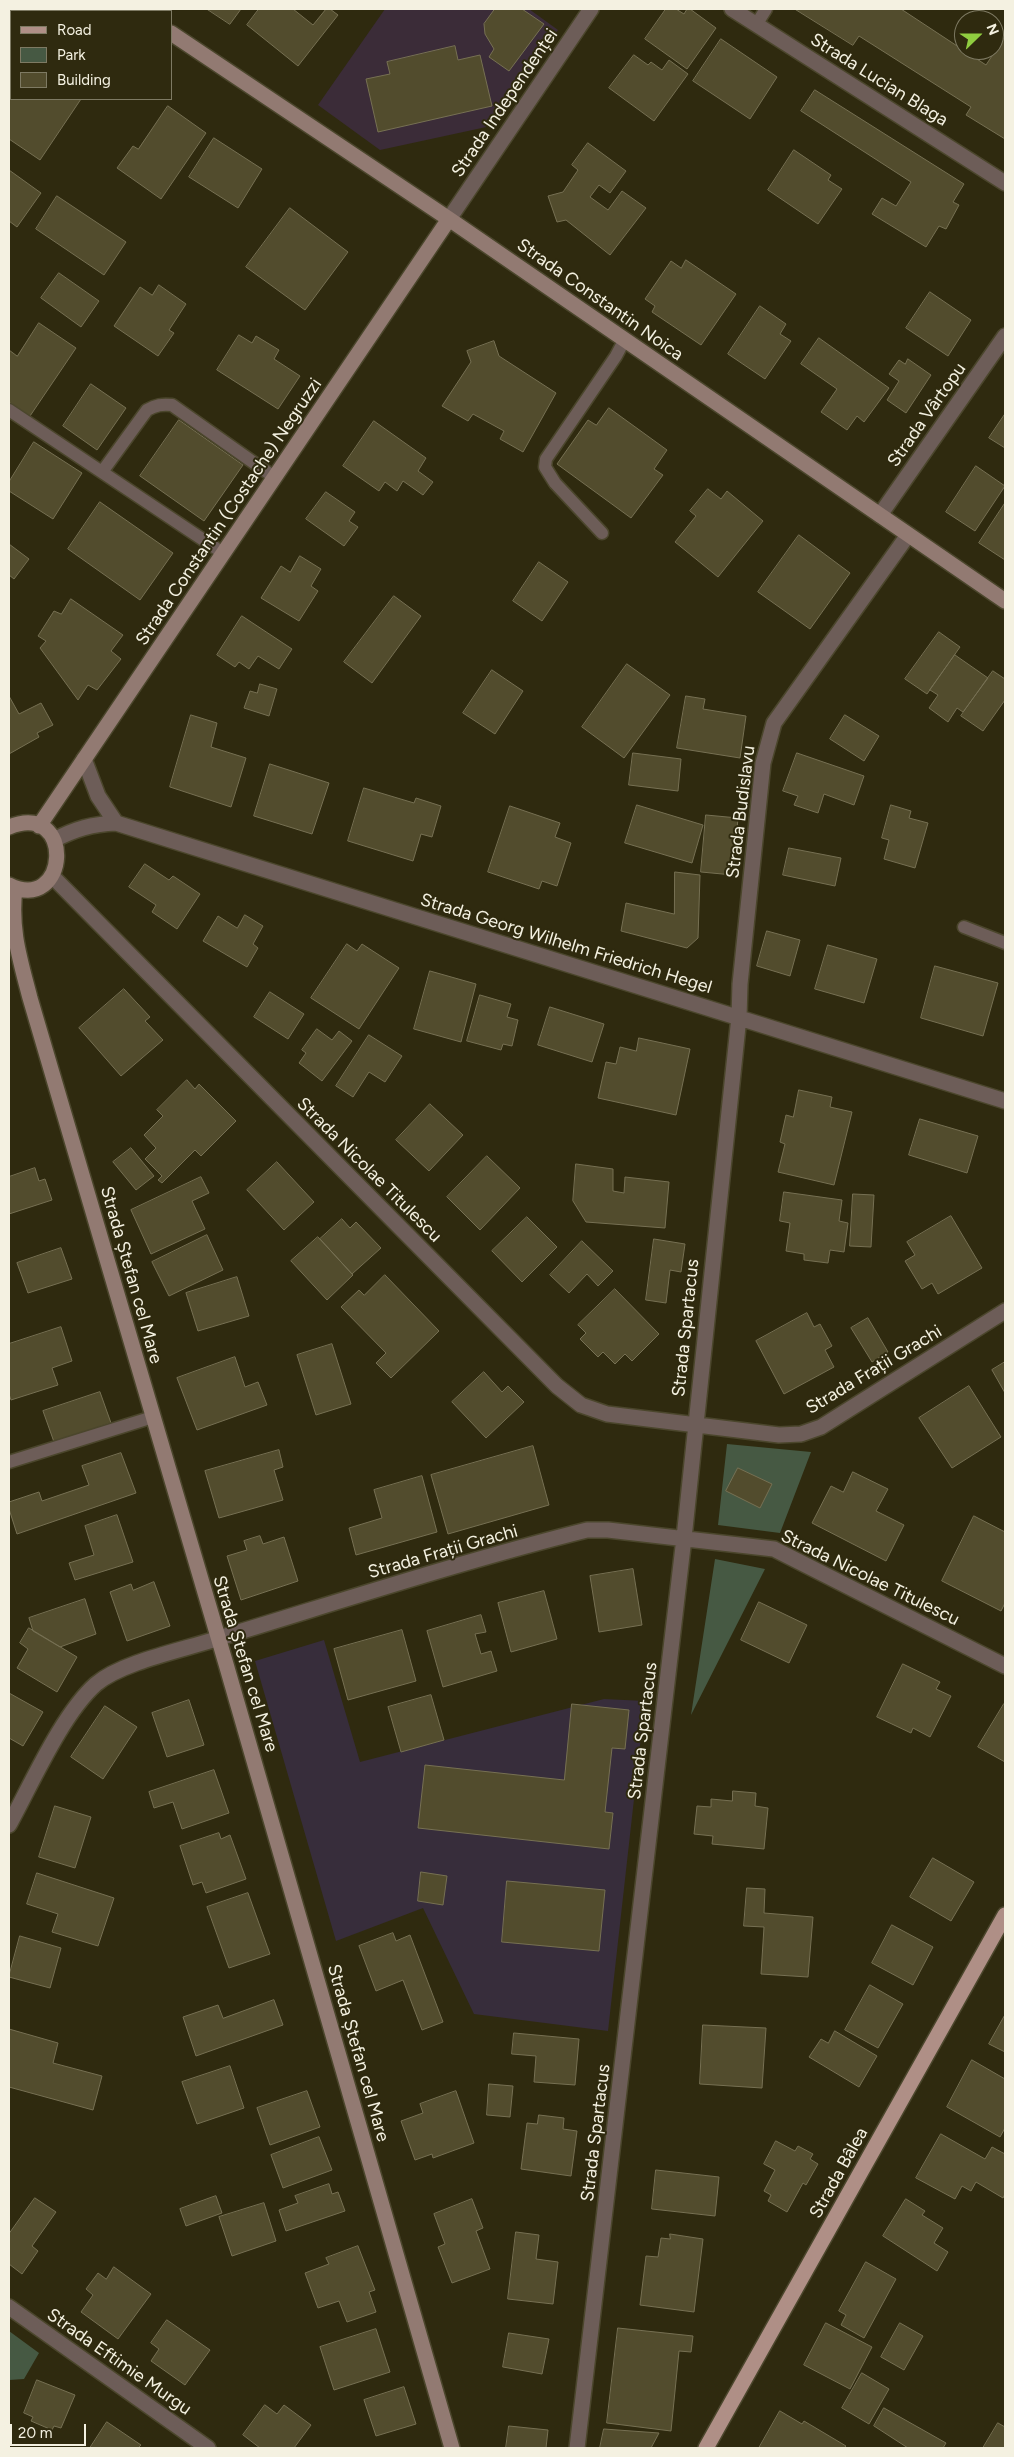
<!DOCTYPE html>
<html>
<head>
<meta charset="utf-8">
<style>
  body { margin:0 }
  #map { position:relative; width:1014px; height:2457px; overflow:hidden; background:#2f2a0f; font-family:Figtree,sans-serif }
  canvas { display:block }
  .frame { position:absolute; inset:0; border:10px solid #f4f1e1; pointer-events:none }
  .legend { position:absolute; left:10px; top:10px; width:162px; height:90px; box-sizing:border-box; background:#2f2a0f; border:1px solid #7e7a63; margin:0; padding:6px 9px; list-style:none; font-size:15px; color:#f4f1e1 }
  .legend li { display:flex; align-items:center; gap:10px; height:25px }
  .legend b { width:25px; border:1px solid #7e7a63 }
  .north { position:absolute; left:954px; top:10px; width:50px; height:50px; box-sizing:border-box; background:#2f2a0f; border:1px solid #7e7a63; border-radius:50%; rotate:68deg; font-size:14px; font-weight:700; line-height:20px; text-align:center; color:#f4f1e1 }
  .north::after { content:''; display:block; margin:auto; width:18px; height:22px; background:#90cd40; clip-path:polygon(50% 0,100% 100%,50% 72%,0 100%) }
  .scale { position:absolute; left:10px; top:2424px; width:76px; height:22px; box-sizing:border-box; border:2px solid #f4f1e1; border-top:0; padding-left:6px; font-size:15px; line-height:18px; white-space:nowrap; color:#f4f1e1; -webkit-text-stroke:4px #2f2a0f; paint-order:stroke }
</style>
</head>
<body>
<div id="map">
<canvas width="1014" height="2457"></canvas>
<div class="frame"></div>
<ul class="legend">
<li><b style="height:6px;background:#af8f86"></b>Road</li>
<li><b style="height:14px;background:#465943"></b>Park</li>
<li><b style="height:14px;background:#524c2d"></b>Building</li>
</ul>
<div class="north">N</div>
<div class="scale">20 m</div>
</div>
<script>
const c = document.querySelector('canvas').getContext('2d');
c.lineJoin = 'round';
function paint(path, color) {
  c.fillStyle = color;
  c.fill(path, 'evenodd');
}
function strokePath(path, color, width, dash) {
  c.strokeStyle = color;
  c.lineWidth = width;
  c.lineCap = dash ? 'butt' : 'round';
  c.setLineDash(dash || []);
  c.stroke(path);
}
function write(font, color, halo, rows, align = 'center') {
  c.font = font + ' Figtree,sans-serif';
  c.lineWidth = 4;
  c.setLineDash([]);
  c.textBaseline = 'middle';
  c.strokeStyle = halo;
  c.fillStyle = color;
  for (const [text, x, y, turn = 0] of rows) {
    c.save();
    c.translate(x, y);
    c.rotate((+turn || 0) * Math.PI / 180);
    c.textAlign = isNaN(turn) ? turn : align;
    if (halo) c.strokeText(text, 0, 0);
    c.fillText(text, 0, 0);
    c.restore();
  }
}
paint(new Path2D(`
  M324,1640L360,1762L604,1699L645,1701L608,2031L474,2014L423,1908L336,1941L255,1661Z`), '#372d3b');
paint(new Path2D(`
  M385,9H529L558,30L491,126L380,150L318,105Z`), '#3b2c38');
paint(new Path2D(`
  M727,1444L811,1452L780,1533L718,1525Z
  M715,1559L765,1569L691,1715Z
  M9,2331L39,2353L24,2379L9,2380Z`), '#465943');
const building = new Path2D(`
  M207,9H241L230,24Z
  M259,9H293L313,25L326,9H330L338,15L298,66L247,25Z
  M495,9H522L544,24L509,71L489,57L494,49L485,34L484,24Z
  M666,9H676L684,14L687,9H690L716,28L687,69L645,39Z
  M795,9H901L986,65L1005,36V139L966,115L971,107L859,36L853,45Z
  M721,39L777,77L750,119L693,81Z
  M455,46L458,60L480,55L492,106L378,132L366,79L390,74L387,62Z
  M634,55L648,65L651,62L662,70L669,60L688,74L654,121L609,88Z
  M11,79V99H81L40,160L9,139V83Z
  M815,90L964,184L953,202L959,205L946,229L939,226L926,247L872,214L882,198L896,206L911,182L801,111Z
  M168,106L206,133L161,199L117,168L133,146L138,149Z
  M214,138L262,169L238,208L189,177Z
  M588,143L626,171L610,193L599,185L590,197L608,210L622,191L646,208L610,255L566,220L557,222L548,196L563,192L578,170L572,165Z
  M794,150L831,175L828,180L842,189L818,224L768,190Z
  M9,170L41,193L17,227L9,221Z
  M57,196L126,242L104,275L36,229Z
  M290,208L348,252L305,310L246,267Z
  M686,260L736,294L701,345L652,312L655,306L645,299L671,261L681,268Z
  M59,273L99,301L81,327L41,298Z
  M159,285L186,304L169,330L174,333L158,356L114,326L140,287L152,295Z
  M930,292L971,320L948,356L906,328Z
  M760,306L786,324L780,334L791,341L765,379L728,354Z
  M39,323L76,348L30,416L9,402V350L17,356Z
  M239,335L252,343L256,336L279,350L274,359L300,376L278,409L217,370Z
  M819,338L889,388L864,422L857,416L847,430L821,412L837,389L801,364Z
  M494,341L499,356L556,393L523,452L500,439L504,431L473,414L468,421L442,406L471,362L467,351Z
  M908,359L931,375L906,413L887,400L899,381L889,374L899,360L905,364Z
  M91,384L126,408L97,450L63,426Z
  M609,408L667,450L654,469L663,475L631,518L557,464L588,420L596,425Z
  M1005,414V448L989,438Z
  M179,420L243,465L204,521L140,476Z
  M374,421L426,458L418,471L433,482L423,495L403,481L397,491L385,482L379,491L343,466Z
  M34,442L82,473L53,519L9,491V482Z
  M976,466L1005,486L975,531L946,512Z
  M708,489L721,499L727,491L763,521L718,577L675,542L696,516L690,511Z
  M326,492L355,512L349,521L358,527L344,546L306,519Z
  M100,502L173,553L140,600L68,549Z
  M1005,503V560L979,543Z
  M799,535L850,573L810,629L758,592Z
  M9,544L29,559L14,579L9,575Z
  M300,556L321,569L311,586L318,591L299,621L261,598L281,566L290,572Z
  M539,562L568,582L542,621L513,601Z
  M394,596L421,616L372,683L344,662Z
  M71,599L123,635L111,651L121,659L97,690L88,685L78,700L40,648L46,641L38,636L54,611L61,614Z
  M242,616L292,649L279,669L258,656L249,669L239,662L235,667L217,655Z
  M939,632L960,647L927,694L905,679Z
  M955,655L988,678L963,712L957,708L948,722L929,708L938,695L930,690Z
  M627,664L670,695L624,758L582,727Z
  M492,670L523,691L495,734L463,713Z
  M993,671L1005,679V700L983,731L961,716Z
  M260,684L277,689L269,716L244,708L250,691L257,693Z
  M9,696L19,714L41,703L53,725L37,733L39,737L9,754Z
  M686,696L705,699L703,709L746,716L740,758L677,748Z
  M191,715L217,723L211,747L246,758L231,807L170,787Z
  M845,715L879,736L864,761L830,739Z
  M633,753L681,759L678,791L629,785Z
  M797,753L864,776L854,805L824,794L818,813L794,805L798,796L783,791Z
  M270,764L329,783L312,834L254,816Z
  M364,788L414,803L416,798L441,806L432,837L421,834L413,861L348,841Z
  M637,805L703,825L692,863L625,843Z
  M891,805L911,811L909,818L928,823L915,868L884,859L889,840L882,838Z
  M510,806L560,823L555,837L571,843L557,886L542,881L539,889L488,872Z
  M706,815L738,818L733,875L701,872Z
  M789,848L841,858L835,886L783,875Z
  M145,864L169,880L173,876L200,894L177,929L152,912L156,905L129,887Z
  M675,872L700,875L698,938L687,948L621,931L626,903L674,914Z
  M245,915L263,926L253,944L258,948L247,967L203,941L218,916L237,928Z
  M767,931L800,940L790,976L757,966Z
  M347,944L357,951L362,944L399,968L359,1029L311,998Z
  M828,945L877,959L864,1003L815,989Z
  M935,966L998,983L983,1036L921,1018Z
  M430,971L476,984L461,1042L414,1029Z
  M124,989L150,1017L145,1021L163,1040L121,1076L79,1028Z
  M270,992L304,1014L288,1039L254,1017Z
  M480,995L511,1004L507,1017L518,1020L512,1046L503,1044L501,1050L467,1041Z
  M550,1007L604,1024L592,1062L538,1045Z
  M317,1029L332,1040L339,1031L352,1041L322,1081L299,1063L306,1053L302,1050Z
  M369,1035L402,1056L385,1082L369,1072L353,1097L336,1086Z
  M639,1038L690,1049L676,1115L598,1098L606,1062L616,1064L620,1047L636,1051Z
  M187,1080L195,1089L199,1084L236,1121L201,1156L195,1150L162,1183L158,1180L162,1176L145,1159L156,1148L144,1135L163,1116L157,1110Z
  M799,1090L832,1097L830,1107L852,1112L834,1185L778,1172L785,1144L780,1142L786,1115L793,1117Z
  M430,1104L463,1135L429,1171L396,1140Z
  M920,1119L978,1136L967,1173L909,1155Z
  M131,1148L154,1176L136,1190L113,1162Z
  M487,1156L520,1188L480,1230L447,1197Z
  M277,1162L314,1202L284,1230L247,1190Z
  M576,1164L613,1169V1191L624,1193L625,1177L669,1182L665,1228L586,1222L573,1201Z
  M35,1168L39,1181L45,1179L52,1200L9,1214V1177Z
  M201,1177L209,1193L192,1201L205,1229L151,1254L131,1210Z
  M784,1192L842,1200L839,1221L848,1223L844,1252L830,1250L828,1263L804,1260V1254L786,1251L790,1223L780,1221Z
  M853,1194L874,1195L871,1247L850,1246Z
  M951,1216L982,1268L938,1294L932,1283L922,1289L905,1261L915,1255L907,1242Z
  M527,1217L557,1247L522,1282L492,1251Z
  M342,1219L350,1228L356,1222L381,1248L352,1274L320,1239Z
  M207,1235L223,1270L169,1296L152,1262Z
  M318,1237L353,1275L327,1300L291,1261Z
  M654,1239L685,1244L681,1272L670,1270L666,1303L646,1300Z
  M582,1241L613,1271L598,1286L587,1274L569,1293L550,1275Z
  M61,1248L72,1279L28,1293L17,1263Z
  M385,1275L439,1331L391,1378L376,1363L386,1353L341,1307L359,1290L364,1295Z
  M237,1277L249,1316L198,1331L186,1293Z
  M615,1289L659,1334L632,1361L625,1354L615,1364L603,1352L598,1357L580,1339L586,1333L578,1325Z
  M807,1313L814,1327L820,1324L832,1346L825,1350L834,1367L784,1394L756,1341Z
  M868,1318L888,1352L872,1362L851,1328Z
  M61,1327L72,1361L52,1368L58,1385L11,1400L9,1394V1344Z
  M332,1344L351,1404L316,1415L297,1355Z
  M235,1357L245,1387L258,1382L267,1405L197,1430L177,1378Z
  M1005,1362V1393L992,1370Z
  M484,1372L502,1392L508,1386L524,1402L486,1438L452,1402Z
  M969,1386L1001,1437L952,1468L919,1418Z
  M100,1392L111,1423L54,1442L43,1411Z
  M533,1446L549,1505L448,1534L431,1475Z
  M279,1450L283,1467L274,1470L283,1500L219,1518L205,1471Z
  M121,1453L136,1493L17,1534L9,1509V1502L39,1492L42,1501L89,1485L82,1466Z
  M738,1468L772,1484L760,1508L726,1491Z
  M853,1472L888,1489L876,1511L904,1525L886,1561L812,1523L831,1486L843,1492Z
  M422,1476L437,1532L356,1555L349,1528L382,1518L374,1490Z
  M117,1515L133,1562L75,1580L69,1563L94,1555L85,1526Z
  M974,1516L1005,1532V1603L1001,1611L942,1581Z
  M260,1536L263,1544L284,1537L298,1581L241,1600L227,1556L247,1550L244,1541Z
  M633,1569L642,1625L599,1632L590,1576Z
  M154,1582L170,1626L127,1641L110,1592L131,1584L133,1590Z
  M544,1591L557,1639L511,1652L498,1603Z
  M85,1599L96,1634L60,1647L33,1631L29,1618Z
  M759,1602L807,1625L789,1663L741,1640Z
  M481,1615L486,1632L475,1634L481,1654L491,1651L497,1671L443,1687L427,1631Z
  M29,1628L77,1657L57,1692L17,1668L28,1649L20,1643Z
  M402,1630L416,1681L348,1700L334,1649Z
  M903,1664L940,1682L936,1689L951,1696L930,1737L913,1728L911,1733L877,1717Z
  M9,1693L43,1712L23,1746L9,1738Z
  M431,1695L444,1740L401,1752L388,1707Z
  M189,1700L204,1745L167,1757L152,1713Z
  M572,1704L629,1710L625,1749L612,1748L605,1812L613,1813L609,1849L418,1828L425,1765L564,1780Z
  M1004,1704L1005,1705V1762L978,1747Z
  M105,1706L137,1727L103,1779L71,1757Z
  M214,1770L229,1813L182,1829L173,1802L154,1808L149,1792Z
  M733,1791L756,1793L755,1806L768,1808L764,1849L712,1844L713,1836L694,1834L697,1806L711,1807V1799L732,1801Z
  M55,1806L91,1817L75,1868L39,1857Z
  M219,1833L221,1839L230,1835L246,1879L206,1893L202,1882L193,1885L180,1846Z
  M933,1858L974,1882L951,1921L910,1897Z
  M421,1872L447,1876L443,1905L418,1901Z
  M37,1873L114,1898L98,1946L52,1932L58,1914L27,1904Z
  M507,1881L605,1890L599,1951L502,1942Z
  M747,1888L765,1889L764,1913L813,1917L808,1977L761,1974L764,1927L744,1926Z
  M248,1893L270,1954L229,1968L207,1907Z
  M892,1925L933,1947L913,1985L872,1963Z
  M393,1933L396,1941L410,1935L443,2022L422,2030L403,1980L376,1991L359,1946Z
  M20,1936L61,1948L50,1988L9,1977Z
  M870,1985L903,2004L878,2048L845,2030Z
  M274,2000L283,2025L196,2056L183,2017L218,2005L223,2018Z
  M1005,2015V2052L989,2044Z
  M703,2025L766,2028L762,2088L700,2084Z
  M9,2029L58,2043L53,2063L102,2076L93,2110L9,2087Z
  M835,2031L877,2056L859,2087L809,2057L821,2039L828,2043Z
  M514,2033L579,2039L575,2085L534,2082L536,2056L512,2054Z
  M972,2060L1005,2079V2128L1000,2137L947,2107Z
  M230,2066L244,2108L197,2124L182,2082Z
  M489,2084L513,2086L510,2117L487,2115Z
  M307,2091L320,2127L270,2145L257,2108Z
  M456,2091L474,2143L433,2158L432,2154L415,2160L401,2121L423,2113L420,2104Z
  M539,2115L564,2118L563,2129L577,2131L571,2176L521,2169L527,2123L537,2124Z
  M941,2134L985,2159L992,2147L1005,2154V2194L1003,2198L976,2182L971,2191L962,2186L955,2199L916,2178Z
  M319,2137L332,2170L283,2188L271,2155Z
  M776,2141L795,2151L798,2146L813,2154L810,2159L818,2164L806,2185L803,2183L787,2212L768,2201L771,2195L764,2191L775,2170L764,2164Z
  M656,2170L719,2177L715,2216L652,2209Z
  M329,2184L332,2194L338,2192L345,2211L286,2231L279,2210L298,2203L295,2196Z
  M216,2196L222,2213L186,2226L180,2209Z
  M35,2198L56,2212L32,2246L38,2251L22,2274L9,2264V2234Z
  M472,2199L483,2228L476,2231L490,2269L452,2283L438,2247L445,2244L434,2214Z
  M906,2199L925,2211L922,2215L943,2228L934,2243L948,2252L937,2271L883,2236Z
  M264,2203L276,2241L232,2256L219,2217Z
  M516,2232L539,2235L536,2259L558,2262L553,2304L508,2299Z
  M670,2234L703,2239L694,2312L640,2305L646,2256L658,2257L661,2238L670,2239Z
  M358,2246L375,2290L369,2292L376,2312L347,2322L339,2301L318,2308L305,2273L329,2264L326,2258Z
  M866,2262L896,2279L864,2338L841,2325L846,2315L839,2311Z
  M114,2267L151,2294L118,2339L81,2312L93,2295L86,2289L98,2273L106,2279Z
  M167,2320L210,2350L185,2385L151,2361L159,2349L151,2343Z
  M826,2323L872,2347L850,2389L804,2365Z
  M900,2323L923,2336L904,2370L881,2357Z
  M618,2328L693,2336L691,2352L679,2351L671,2431L607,2423Z
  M376,2329L390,2372L334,2390L320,2347Z
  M509,2333L549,2339L542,2374L503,2367Z
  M862,2373L889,2389L869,2424L842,2408Z
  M37,2380L75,2395L61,2428L54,2426L52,2430L31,2421L33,2417L24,2413Z
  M404,2387L416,2424L376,2436L364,2400Z
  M265,2405L277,2414L284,2405L311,2425L294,2448H260L243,2435Z
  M884,2408L946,2443L943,2448H908L874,2426Z
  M780,2411L802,2424L804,2421L846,2446L844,2448H759Z
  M107,2422L141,2445L138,2448H90Z
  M998,2423L1005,2427V2448H983Z
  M509,2426L548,2430L546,2448H506Z
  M604,2429L659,2433L651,2448H600Z`);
paint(building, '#524c2d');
strokePath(building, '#767053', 1);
const lane = new Path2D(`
  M756,25L766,9
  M9,410L223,553
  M102,472L147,410C156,405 162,404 172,405L274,477
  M602,533L555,483L545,467L546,459L616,356L625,339
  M964,927L1005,943
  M9,1462L153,1417`);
const street = new Path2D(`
  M732,9L1005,183
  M449,219L591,9
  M880,515L1005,336
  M84,759L98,796L116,823
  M54,840C75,829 92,824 116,823L1005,1101
  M52,876L557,1386L581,1405L607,1414L779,1435L801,1434L821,1427L1005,1311
  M9,1825C31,1785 62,1714 96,1684C122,1662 183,1650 216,1639C338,1602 463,1561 587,1530H608L774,1549L1005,1666
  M9,2307L208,2448
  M577,2448L684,1538L739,1017L740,984L763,763L774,723L908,535`);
const secondary = new Path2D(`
  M136,9L140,11
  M171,33L449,219L1005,601
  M39,826L449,219
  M9,827C76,800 69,915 9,885
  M15,888C10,930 20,959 30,998L226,1664L452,2448`);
const primary = new Path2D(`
  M706,2448L1005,1915`);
strokePath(lane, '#4b462c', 15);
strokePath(street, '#4b462c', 18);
strokePath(secondary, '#4b462c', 18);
strokePath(primary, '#4b462c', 18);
strokePath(lane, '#6d5d58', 12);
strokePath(street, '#6d5d58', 15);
strokePath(secondary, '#927a72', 15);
strokePath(primary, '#af8f86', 15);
write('18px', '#f4f1e1', '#2f2a0f', [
  ["Strada Lucian Blaga",879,80,32],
  ["Strada Independenței",505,103,-56],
  ["Strada Constantin Noica",600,300,35],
  ["Strada Vârtopu",927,415,-55],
  ["Strada Constantin (Costache) Negruzzi",229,512,-56],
  ["Strada Budislavu",741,812,-83],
  ["Strada Georg Wilhelm Friedrich Hegel",566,944,17],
  ["Strada Nicolae Titulescu",369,1170,45],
  ["Strada Ștefan cel Mare",131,1275,74],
  ["Strada Spartacus",686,1328,-84],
  ["Strada Frații Grachi",874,1370,-31],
  ["Strada Frații Grachi",443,1552,-16],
  ["Strada Nicolae Titulescu",870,1578,26],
  ["Strada Ștefan cel Mare",245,1664,73],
  ["Strada Spartacus",643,1731,-83],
  ["Strada Ștefan cel Mare",358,2053,74],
  ["Strada Spartacus",596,2133,-83],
  ["Strada Bâlea",839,2173,-61],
  ["Strada Eftimie Murgu",119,2362,35]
]);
</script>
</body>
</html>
